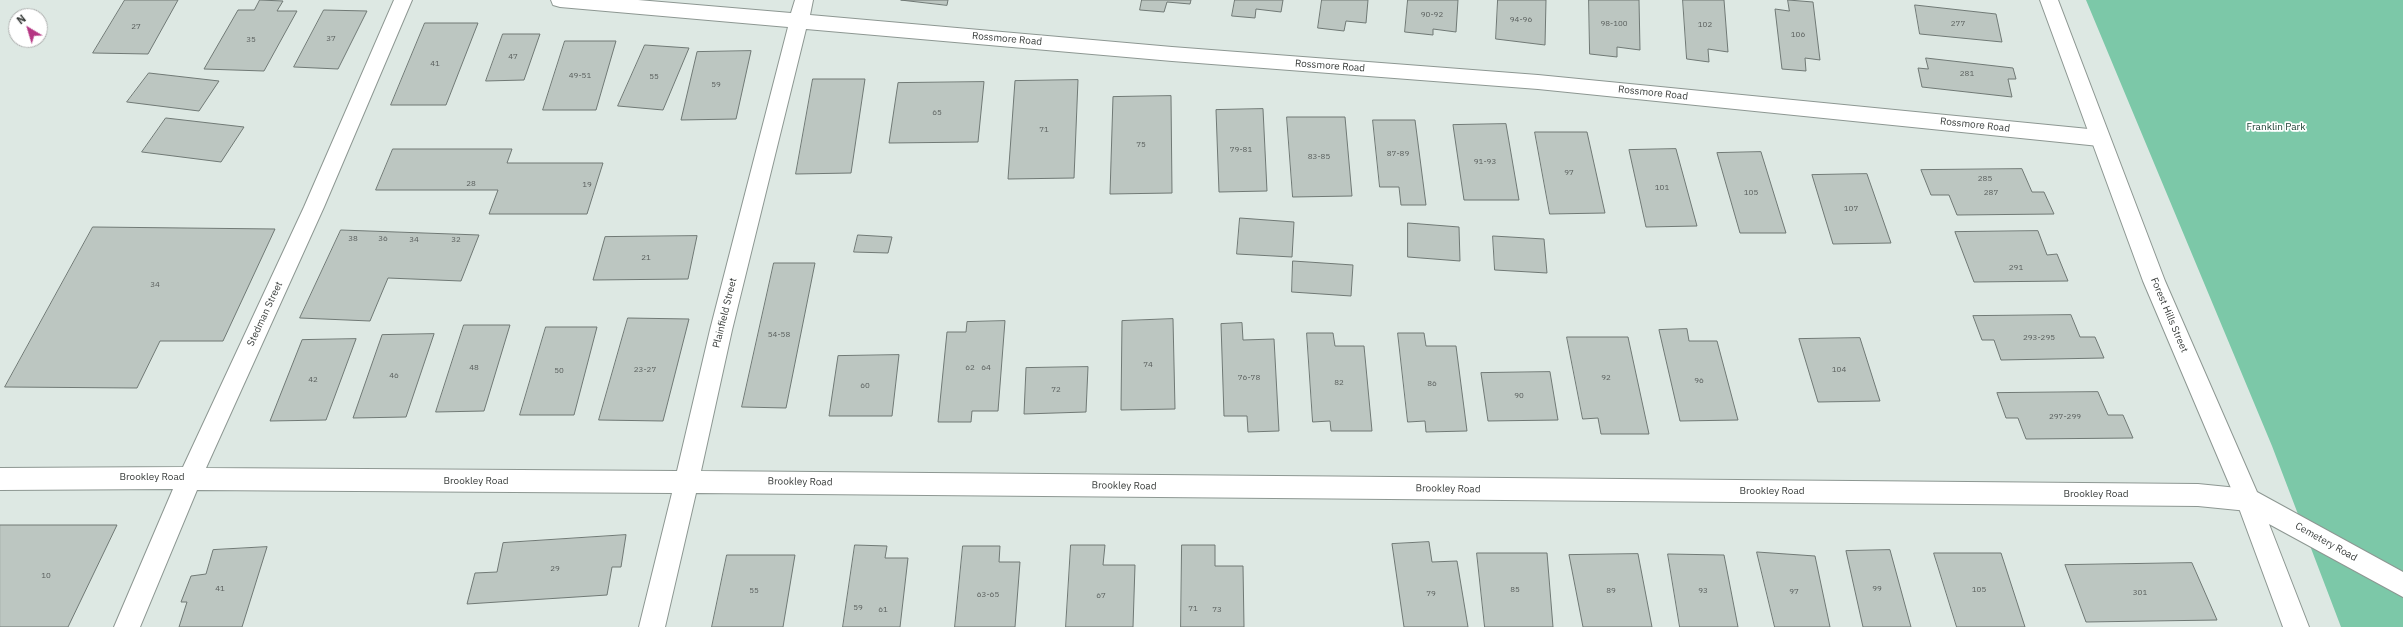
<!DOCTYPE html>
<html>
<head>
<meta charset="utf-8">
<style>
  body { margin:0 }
  #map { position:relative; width:2403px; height:627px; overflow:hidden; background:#dde8e3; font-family:"IBM Plex Sans",sans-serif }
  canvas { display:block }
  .north { position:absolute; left:8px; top:8px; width:40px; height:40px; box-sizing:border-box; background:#fff; border:1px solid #afb1b0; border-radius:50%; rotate:322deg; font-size:11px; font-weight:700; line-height:16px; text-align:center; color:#383c3a }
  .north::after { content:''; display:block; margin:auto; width:14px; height:18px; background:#b53683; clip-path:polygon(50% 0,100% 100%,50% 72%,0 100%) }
</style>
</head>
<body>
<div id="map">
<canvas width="2403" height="627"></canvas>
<div class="north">N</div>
</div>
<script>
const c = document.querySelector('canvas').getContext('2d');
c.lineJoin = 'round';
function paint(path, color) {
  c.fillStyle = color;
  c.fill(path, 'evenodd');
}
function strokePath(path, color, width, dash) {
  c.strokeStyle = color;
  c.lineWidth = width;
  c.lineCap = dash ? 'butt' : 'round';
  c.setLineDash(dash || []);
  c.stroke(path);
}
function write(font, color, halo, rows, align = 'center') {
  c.font = font + ' "IBM Plex Sans",sans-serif';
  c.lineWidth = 3.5;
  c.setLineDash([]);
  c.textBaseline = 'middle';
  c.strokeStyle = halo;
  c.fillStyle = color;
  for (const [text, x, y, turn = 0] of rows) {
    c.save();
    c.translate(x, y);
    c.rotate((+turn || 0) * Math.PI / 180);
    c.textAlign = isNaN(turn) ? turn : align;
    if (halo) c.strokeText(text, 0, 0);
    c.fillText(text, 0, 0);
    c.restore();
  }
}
paint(new Path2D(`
  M2086,0H2403V627H2341L2272,446Z`), '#7cc8a8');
const building = new Path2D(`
  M125,0H178L148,54L93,53Z
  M260,0L283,1L277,11H297L264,71L204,69L238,10H254Z
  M901,0H948L947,5Z
  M1142,0H1191L1190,4L1167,2L1164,12L1140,10Z
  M1235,0H1283L1281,12L1256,9L1255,18L1232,16Z
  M1322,0H1368L1366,23L1346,21L1344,31L1318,28Z
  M1408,0H1458L1456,32L1433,29V35L1405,32Z
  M1498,0H1546L1545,45L1496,39Z
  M1589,0H1639L1640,50L1617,47V57L1590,54Z
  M1683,0H1724L1728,52L1708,49L1709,62L1687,59Z
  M1788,0L1813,2L1820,60L1805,58L1806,71L1782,69L1775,9L1789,11Z
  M1915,5L1996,14L2002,42L1920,34Z
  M324,10L367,11L338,69L294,67Z
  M425,23H478L446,105H391Z
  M503,34H540L524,80L486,81Z
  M565,41H616L596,110H543Z
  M645,45L689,48L663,110L618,106Z
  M751,51L736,119L681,120L697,52Z
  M1926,58L2013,68L2016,79H2008L2012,97L1922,87L1918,68L1928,69Z
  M149,73L219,81L199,111L127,102Z
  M813,79H865L851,173L796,174Z
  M1078,80L1074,178L1008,179L1015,81Z
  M984,82L978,142L889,143L898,83Z
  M1171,96L1172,193L1110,194L1113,97Z
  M1263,109L1267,191L1219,192L1216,110Z
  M1287,117H1345L1352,196L1293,197Z
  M166,118L244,127L221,162L142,152Z
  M1373,120H1415L1426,205H1401L1399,187H1380Z
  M1506,124L1519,200H1464L1453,125Z
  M1535,132H1587L1605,213L1550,214Z
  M393,149H512L507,163H603L587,214H489L498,190H376Z
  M1676,149L1697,226L1646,227L1629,150Z
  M1761,152L1786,233H1740L1717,153Z
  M2022,169L2032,192H2044L2054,214L1957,215L1949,195H1931L1921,170Z
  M1867,174L1891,243L1833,244L1812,175Z
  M1240,218L1294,222L1292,257L1237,254Z
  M1408,223L1459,227L1460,261L1408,257Z
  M93,227L275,229L223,341H160L137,388L5,387Z
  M341,230L479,235L461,281L388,278L370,321L300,318Z
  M2038,231L2047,255L2057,254L2068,281L1974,282L1955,232Z
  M858,235L892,237L888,253L854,252Z
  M697,236L688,279L593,280L605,237Z
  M1493,236L1544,239L1547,273L1495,270Z
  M1293,261L1353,265L1351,296L1292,292Z
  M774,263H815L786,408L742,407Z
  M2071,315L2080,337H2095L2104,358L2001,360L1994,340H1982L1973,316Z
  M628,318L689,319L663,421L599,420Z
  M1173,319L1175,409L1121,410L1122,321Z
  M1005,321L998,411H972L971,422H938L947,332H966L967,322Z
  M1242,323L1243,340L1274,339L1279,431L1248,432L1247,416H1224L1221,324Z
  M464,325H510L484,411L436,412Z
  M546,327H597L574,415H520Z
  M1687,329L1689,341H1717L1738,420L1680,421L1659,330Z
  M1307,333H1333L1335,346H1364L1372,431H1331L1330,421L1313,422Z
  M1398,333H1424L1426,346H1456L1467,431L1426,432L1425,421L1408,422Z
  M434,334L406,417L353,418L382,335Z
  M1567,337H1628L1649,434H1601L1598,418L1583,419Z
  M1860,338L1880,401L1818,402L1799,339Z
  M356,339L326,420L270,421L302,340Z
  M899,355L892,416H829L838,356Z
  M1088,367L1086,412L1024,414L1026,368Z
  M1550,372L1558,420L1488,421L1481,373Z
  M2098,392L2108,415H2123L2133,438L2026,439L2018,418H2006L1997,393Z
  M0,525H117L68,627H0Z
  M626,535L621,567H612L607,595L467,604L475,573L497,572L503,543Z
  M1429,542L1432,562L1457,561L1468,627H1404L1392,544Z
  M855,545L887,546L885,558H908L900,627H843Z
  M1071,545H1105L1103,565H1135L1133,627H1066Z
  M1182,545H1215V566H1243L1244,627H1181Z
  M963,546H1000L999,562H1020L1015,627H955Z
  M267,547L242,627H179L187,602H181L191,576L206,574L213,550Z
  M1890,550L1911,627H1863L1846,551Z
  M1757,552L1815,556L1830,627H1775Z
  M1477,553H1547L1553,627H1485Z
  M1934,553H2001L2025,627H1957Z
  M1638,554L1652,627H1583L1569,555Z
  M1668,554L1724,555L1738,627H1680Z
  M727,555H795L783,627H712Z
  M2192,563L2217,620L2086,622L2065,565Z`);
paint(building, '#bcc6c1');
strokePath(building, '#707975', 1);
const minor = new Path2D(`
  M394,0H412L324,207L206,468L677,471L710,330L788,27L560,7L553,5L551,0H638L791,13L795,0H813L810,15L1172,47L1538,75L2099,130L2106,132L2109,138L2106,144L2099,146L1538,89L1172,61L806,29L732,330L701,471L2198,484L2248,489L2256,492L2260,500L2256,508L2248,511L2198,506L696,493L665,627H639L672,493L197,490L140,627H114L173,489L0,490V468L183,467L304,207Z`);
const tertiary = new Path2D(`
  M2040,0H2058L2165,281L2257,492L2403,572V597L2269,524L2309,627H2283L2236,500L2143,281Z`);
strokePath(minor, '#8d9792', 2);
strokePath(tertiary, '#8d9792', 2);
paint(minor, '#fff');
paint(tertiary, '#fff');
write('8px', '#595e5c', null, [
  ["90-92",1432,15],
  ["94-96",1521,20],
  ["98-100",1614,24],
  ["277",1958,24],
  ["102",1705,25],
  ["27",136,27],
  ["106",1798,35],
  ["37",331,39],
  ["35",251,40],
  ["47",513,57],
  ["41",435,64],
  ["281",1967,74],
  ["49-51",580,76],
  ["55",654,77],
  ["59",716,85],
  ["65",937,113],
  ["71",1044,130],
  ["75",1141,145],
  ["79-81",1241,150],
  ["87-89",1398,154],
  ["83-85",1319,157],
  ["91-93",1485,162],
  ["97",1569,173],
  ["285",1985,179],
  ["28",471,184],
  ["19",587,185],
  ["101",1662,188],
  ["105",1751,193],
  ["287",1991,193],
  ["107",1851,209],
  ["38",353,239],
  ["36",383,239],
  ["34",414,240],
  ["32",456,240],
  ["21",646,258],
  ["291",2016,268],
  ["34",155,285],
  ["54-58",779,335],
  ["293-295",2039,338],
  ["74",1148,365],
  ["48",474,368],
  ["62",970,368],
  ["64",986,368],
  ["23-27",645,370],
  ["104",1839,370],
  ["50",559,371],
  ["46",394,376],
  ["76-78",1249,378],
  ["92",1606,378],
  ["42",313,380],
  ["96",1699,381],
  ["82",1339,383],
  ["86",1432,384],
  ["60",865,386],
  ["72",1056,390],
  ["90",1519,396],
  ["297-299",2065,417],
  ["29",555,569],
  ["10",46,576],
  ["41",220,589],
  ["99",1877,589],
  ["85",1515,590],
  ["105",1979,590],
  ["55",754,591],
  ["89",1611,591],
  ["93",1703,591],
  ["97",1794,592],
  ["301",2140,593],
  ["79",1431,594],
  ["63-65",988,595],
  ["67",1101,596],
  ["59",858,608],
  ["71",1193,609],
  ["61",883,610],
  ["73",1217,610]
]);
write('10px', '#383c3a', '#fff', [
  ["Rossmore Road",1007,39,5],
  ["Rossmore Road",1330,66,4],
  ["Rossmore Road",1653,93,6],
  ["Rossmore Road",1975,125,6],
  ["Plainfield Street",725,313,-76],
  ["Stedman Street",265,314,-65],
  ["Forest Hills Street",2169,315,67],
  ["Brookley Road",152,477],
  ["Brookley Road",476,481],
  ["Brookley Road",800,482,1],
  ["Brookley Road",1124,486,1],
  ["Brookley Road",1448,489,1],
  ["Brookley Road",1772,491],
  ["Brookley Road",2096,494],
  ["Cemetery Road",2326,542,29]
]);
write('10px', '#133a2c', '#fff', [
  ["Franklin Park",2276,127]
]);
</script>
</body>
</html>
